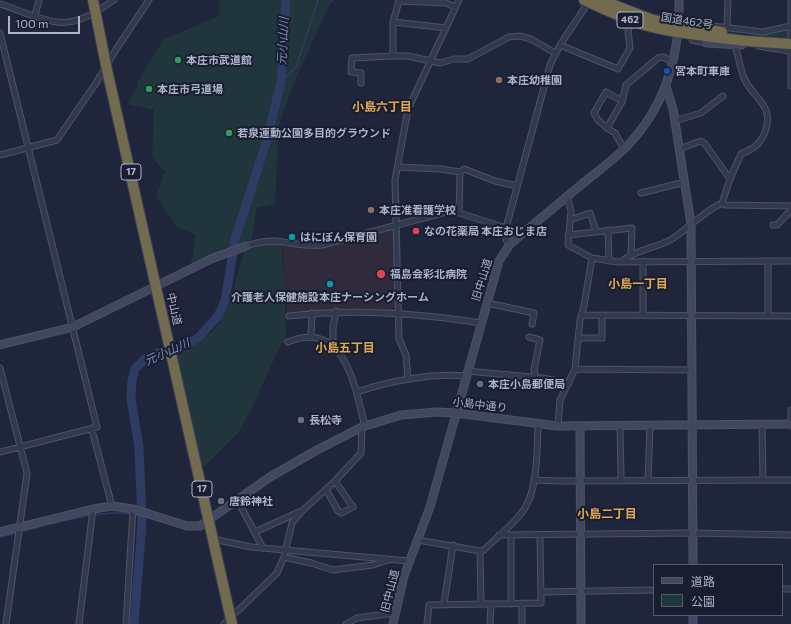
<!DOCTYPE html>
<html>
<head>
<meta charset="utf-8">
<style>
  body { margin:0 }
  #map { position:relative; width:791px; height:624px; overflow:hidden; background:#1f263c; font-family:Commissioner,"Noto Sans JP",sans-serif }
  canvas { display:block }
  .legend { position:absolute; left:653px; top:564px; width:130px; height:52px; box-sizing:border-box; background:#181e30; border:1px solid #545a6d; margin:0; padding:5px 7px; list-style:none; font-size:12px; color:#adb3c8 }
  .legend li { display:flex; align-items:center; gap:8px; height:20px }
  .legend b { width:20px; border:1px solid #545a6d }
  .scale { position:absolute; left:8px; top:16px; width:72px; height:18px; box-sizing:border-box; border:2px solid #adb3c8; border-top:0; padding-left:5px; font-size:12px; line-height:14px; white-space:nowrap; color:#adb3c8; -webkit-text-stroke:3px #181e30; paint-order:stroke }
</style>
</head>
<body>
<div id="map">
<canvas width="791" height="624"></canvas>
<ul class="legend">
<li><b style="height:5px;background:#40475f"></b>道路</li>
<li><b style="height:11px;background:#21353c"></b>公園</li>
</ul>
<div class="scale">100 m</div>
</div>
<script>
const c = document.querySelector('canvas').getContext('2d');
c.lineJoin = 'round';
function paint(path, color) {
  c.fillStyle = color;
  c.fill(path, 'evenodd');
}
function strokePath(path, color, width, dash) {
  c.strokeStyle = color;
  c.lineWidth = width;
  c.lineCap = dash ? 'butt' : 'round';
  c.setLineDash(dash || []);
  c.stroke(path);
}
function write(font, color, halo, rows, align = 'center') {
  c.font = font + ' Commissioner,"Noto Sans JP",sans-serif';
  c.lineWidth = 4;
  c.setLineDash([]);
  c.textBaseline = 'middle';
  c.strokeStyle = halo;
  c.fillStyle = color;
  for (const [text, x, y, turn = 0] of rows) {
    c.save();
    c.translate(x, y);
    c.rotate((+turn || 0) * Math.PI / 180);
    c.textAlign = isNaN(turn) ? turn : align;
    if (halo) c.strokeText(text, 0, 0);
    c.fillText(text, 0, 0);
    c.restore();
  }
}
paint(new Path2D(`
  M394,227L395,312L339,309L288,315L283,281V244L307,248L324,247Z`), '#302b3c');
paint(new Path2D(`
  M219,0H334L329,6L295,80L279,124L275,204L257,208L251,241L231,246L191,265L196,235L177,227L156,196L165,172L152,157L154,110L128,104L138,85L137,83L164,39L219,16Z
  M788,28L789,49L751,44V32Z
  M267,244H282C282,277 287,309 286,341L281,344L250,412L238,433L201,470L176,353C191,346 207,338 217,326C230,311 238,270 245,250Z`), '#21353c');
strokePath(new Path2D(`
  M281,82L296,67L318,0
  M135,515L141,516
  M0,537C34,529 99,508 131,514`), '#2f3b63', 1.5);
strokePath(new Path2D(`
  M134,624L142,523L139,447L131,399L132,380L135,369L145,359L157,353L185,345L198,338L218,316L225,301L235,239L266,143L281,82L286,0`), '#2f3b63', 9);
const street = new Path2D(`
  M791,0V86
  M0,4C17,9 39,20 57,22C78,25 98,11 114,0
  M455,7L446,3L399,1L393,22V56H408L440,63L454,59H468L509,37L520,36L531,39L555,53
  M35,15L39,0
  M393,22L446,28
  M704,25L763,32L791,26
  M727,28L728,0
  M0,33L97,427L0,452
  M693,35L692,40L706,43
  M560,45L618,69L630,48L628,31L632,21
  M758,46L790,51
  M361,83V73L351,72L352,58L393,56
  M675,121L701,113L723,96
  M607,128L598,120L594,113L606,92L622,101
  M624,149L615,133L607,128L622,102L626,85L658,58L663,57L673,62
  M679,149L701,141L705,144L730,179
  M0,155L57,140L96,83L117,48L149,0
  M398,167L441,169L460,172L464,169L495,181L517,186
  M641,193L685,182
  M567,196L571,211L568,245L592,258L617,262L791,261
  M722,203L726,205L791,206
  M459,213L460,172
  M570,220L590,213L596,231
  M773,225H777L791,210
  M608,230L609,261
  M568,235L632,228L631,254
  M510,244L506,240V228L550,65L560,45L584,9L585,0
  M246,246C255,243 264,241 274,241C291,242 305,247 322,245L446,212L459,213L506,228
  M622,261C639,248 655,249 672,239C690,227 703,212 722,203L730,179L741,154C753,149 760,145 765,132C775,104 753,99 744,78C740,67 738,55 735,45
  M643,261V315
  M768,261V316
  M487,303L534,313L532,324
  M582,315L791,316
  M289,316C353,308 417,313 481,323
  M311,337L312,313
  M529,337L540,340L534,370L536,378
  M579,338H602V315
  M333,345V327L336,311
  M0,368L27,473L6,624
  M575,369L692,370
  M467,371L542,378L569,383
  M408,379L406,355L399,339L395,180L408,109L459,0
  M357,392C389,381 432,373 466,376
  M791,410V426
  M762,425L763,480
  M558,426L560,400L575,369L580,320L584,306L592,258
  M620,426L621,480
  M92,430L112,506
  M534,480L559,481L791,480
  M648,480L650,426
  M326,489L338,511L342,513L353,507L335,481
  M238,501L263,548
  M255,532L299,512
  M499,535L692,533L791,535
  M511,535V604
  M213,539L251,547L409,561
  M418,540L480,551L484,550C496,538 513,525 523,511C538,491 537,449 538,424
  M480,551L481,603
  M284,557L311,563L333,570L373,565L388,560
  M782,589H791
  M541,592L654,590
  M444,604L453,545
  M79,624L93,509
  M126,624L133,509
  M224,624L277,573L284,557L292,523L301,512L335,481L361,453L362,427L364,423C355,384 343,319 288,342
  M346,624L357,618L395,613
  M427,624L429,605L541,603L540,535
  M490,624L491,605
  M522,624V604`);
const secondary = new Path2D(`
  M706,43L742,45
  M666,86L673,109L691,224L693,565
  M0,345L73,327L211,259L246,246
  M580,426L581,624
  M0,532L93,509L112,506L133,509L187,526H200L270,477L317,450L362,427L401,415L437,412L456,413L558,426L791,424
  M693,615V624
  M393,624L404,576L430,507L499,261L510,244C534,224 558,204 582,184C598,171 615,159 628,145C666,105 680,54 679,0`);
const highway = new Path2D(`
  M93,0L107,70L232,624
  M584,0C606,10 628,21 652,27C683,35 715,37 746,41
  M601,0L653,20L722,32`);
strokePath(street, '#4d5366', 7);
strokePath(secondary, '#4d5366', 9);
strokePath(highway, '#3a4053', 12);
strokePath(street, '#33394c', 5);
strokePath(secondary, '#40475f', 7);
strokePath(highway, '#726b4f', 10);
const highwayBridge = new Path2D(`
  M746,41L791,44`);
strokePath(highwayBridge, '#3a4053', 12, []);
strokePath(highwayBridge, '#726b4f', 10);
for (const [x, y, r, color] of [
  [178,60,4,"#2e9e5b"],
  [667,71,4,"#1a4fb4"],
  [499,80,4,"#8d6e63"],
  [149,89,4,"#2e9e5b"],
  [229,133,4,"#2e9e5b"],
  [371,210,4,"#8d6e63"],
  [416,231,4,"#e0444e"],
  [292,237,4,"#0f9aa8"],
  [381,274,5,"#e0444e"],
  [330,284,4,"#0f9aa8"],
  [480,384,4,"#5c6f8a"],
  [301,420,4,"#6b7280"],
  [221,501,4,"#6b7280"]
]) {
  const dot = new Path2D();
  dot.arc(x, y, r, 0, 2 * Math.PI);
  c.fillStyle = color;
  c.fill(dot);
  strokePath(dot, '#181e30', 1.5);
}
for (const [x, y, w] of [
  [630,20,26],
  [131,172,20],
  [202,489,20]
]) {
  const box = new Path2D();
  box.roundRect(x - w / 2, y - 8, w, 16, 3);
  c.fillStyle = '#181e30';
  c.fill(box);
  strokePath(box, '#adb3c8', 1);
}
write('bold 10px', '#adb3c8', null, [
  ["462",630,20],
  ["17",131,172],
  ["17",202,489]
]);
write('11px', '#adb3c8', '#181e30', [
  ["国道462号",687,21,9],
  ["旧中山道",482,280,-73],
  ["中山道",174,309,77],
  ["小島中通り",480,405,7],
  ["旧中山道",390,591,-76]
]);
write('bold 11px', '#adb3c8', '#181e30', [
  ["本庄市武道館",186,60],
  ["宮本町車庫",675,71],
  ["本庄幼稚園",507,80],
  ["本庄市弓道場",157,89],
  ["若泉運動公園多目的グラウンド",237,133],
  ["本庄准看護学校",379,210],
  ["なの花薬局 本庄おじま店",424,231],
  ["はにぽん保育園",300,237],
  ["福島会彩北病院",390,274],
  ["介護老人保健施設本庄ナーシングホーム",330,297,"center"],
  ["本庄小島郵便局",488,384],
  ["長松寺",309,420],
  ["唐鈴神社",229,501]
], 'left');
write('italic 12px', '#7a8ab8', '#181e30', [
  ["元小山川",283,41,-87],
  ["元小山川",167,352,-24]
]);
write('bold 12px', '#dfa752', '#181e30', [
  ["小島六丁目",382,107],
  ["小島一丁目",638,284],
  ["小島五丁目",345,348],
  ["小島二丁目",607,514]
]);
</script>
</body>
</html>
